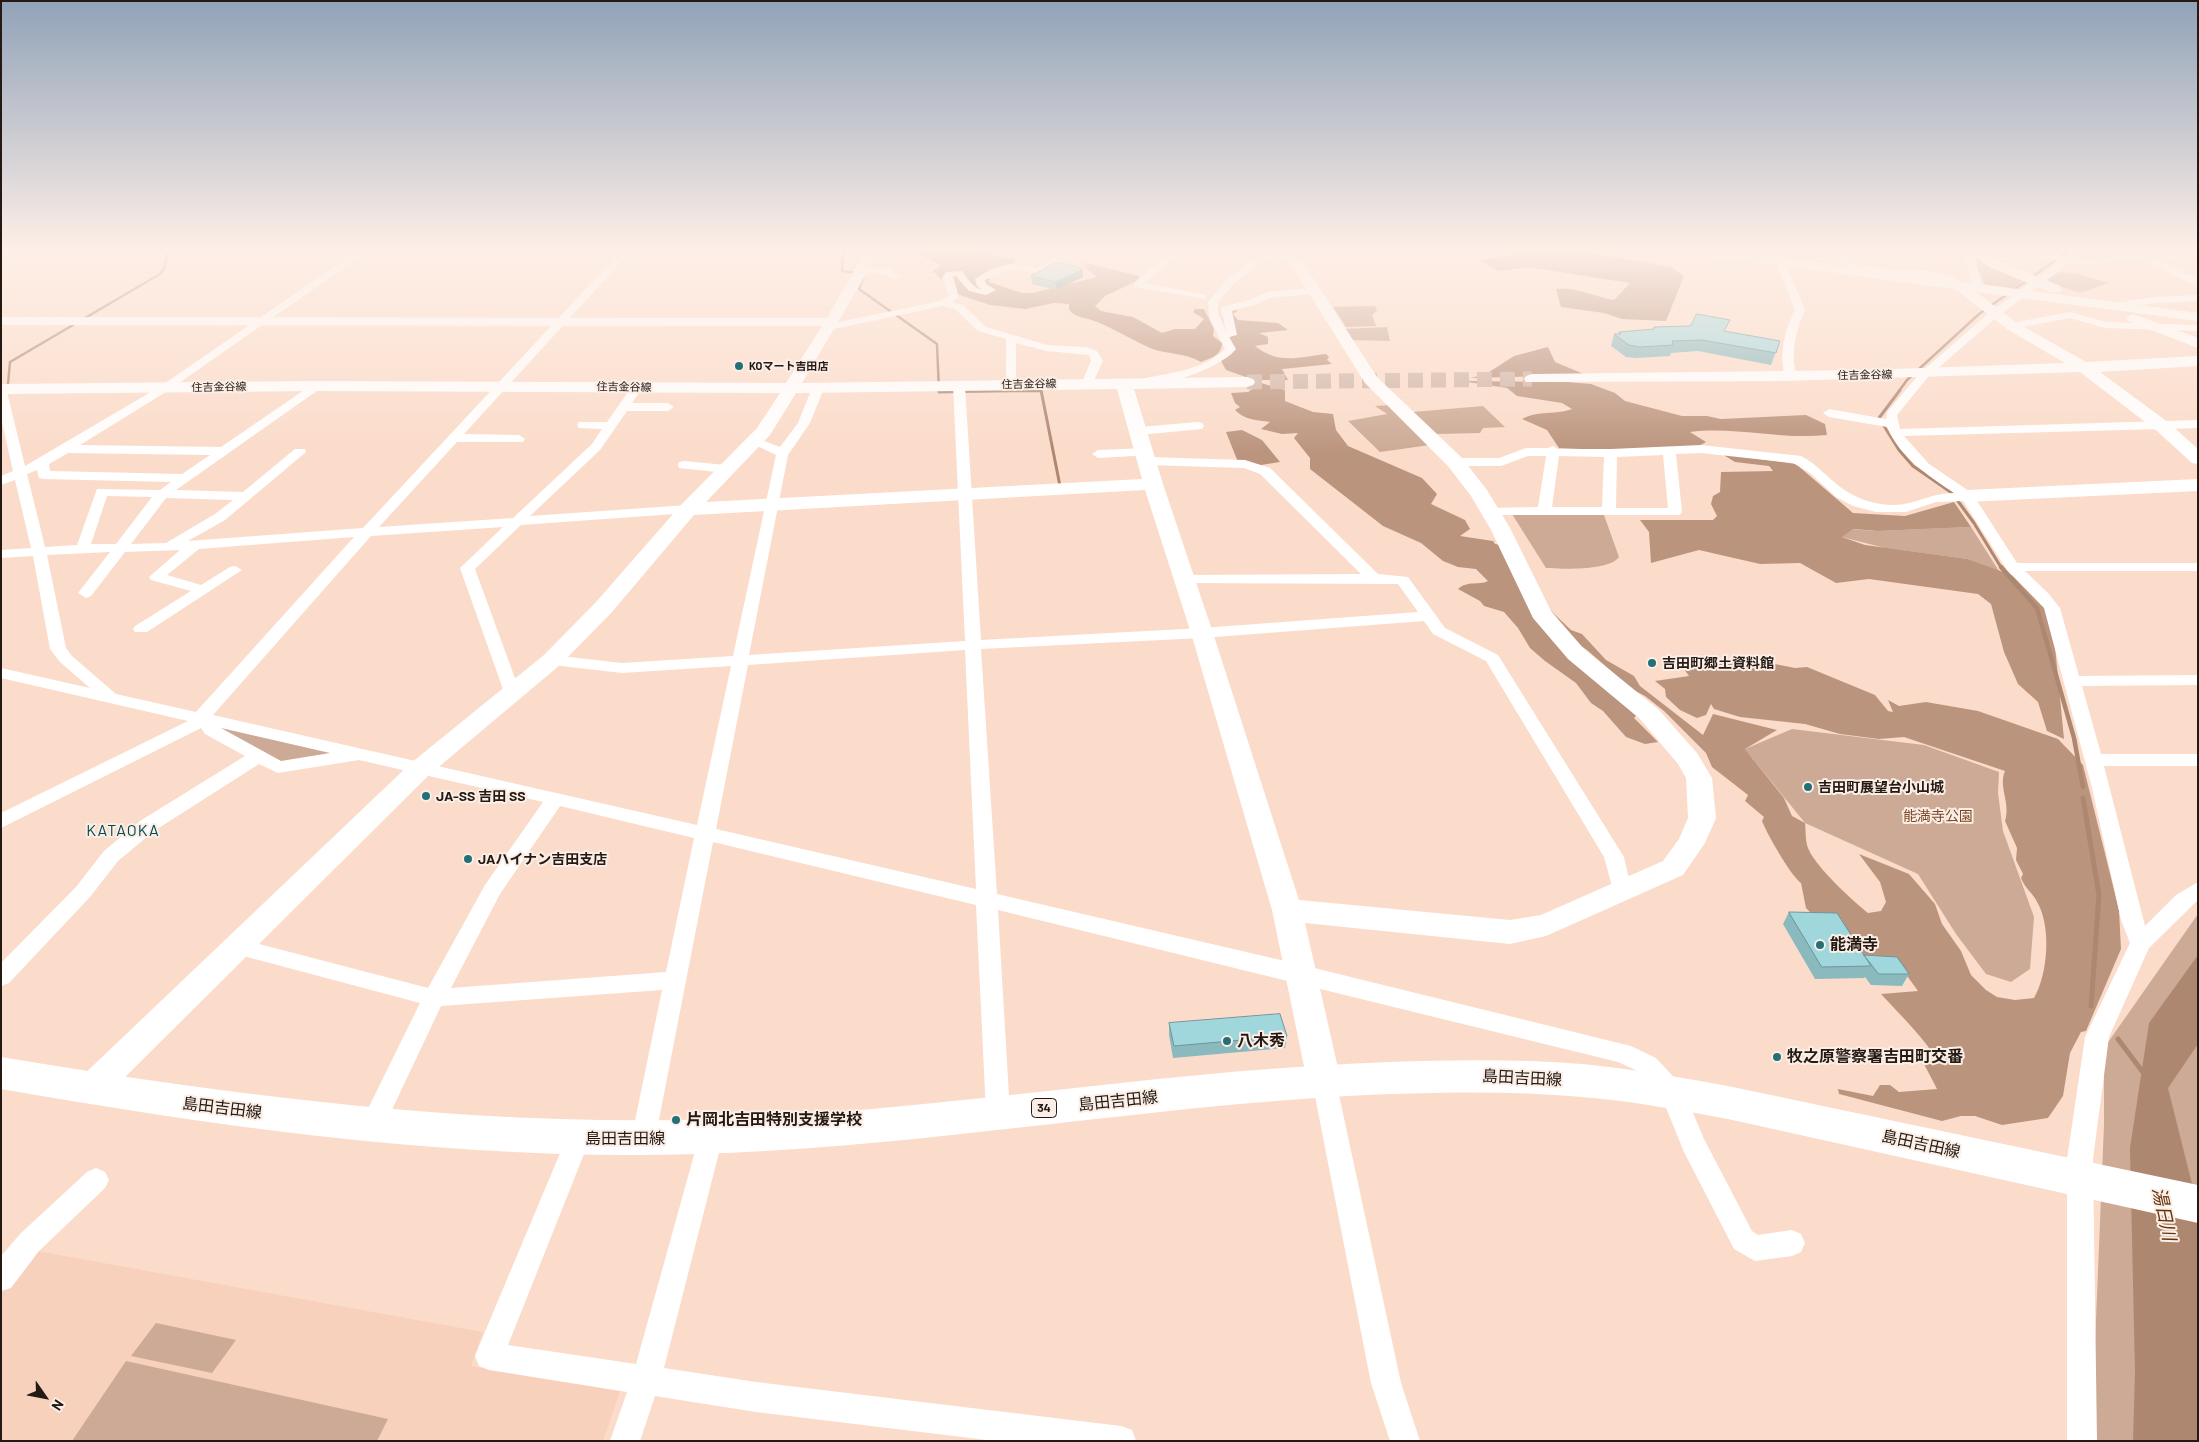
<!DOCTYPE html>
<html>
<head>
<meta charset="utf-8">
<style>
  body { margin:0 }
  #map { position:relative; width:2199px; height:1442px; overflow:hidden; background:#fbdcca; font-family:Barlow,sans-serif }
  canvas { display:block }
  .frame { position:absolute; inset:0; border:2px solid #241913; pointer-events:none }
  .north { position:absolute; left:20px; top:1372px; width:50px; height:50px; -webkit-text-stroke:4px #faeee6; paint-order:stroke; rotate:123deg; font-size:14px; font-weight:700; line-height:20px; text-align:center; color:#241913 }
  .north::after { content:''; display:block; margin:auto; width:18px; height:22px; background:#241913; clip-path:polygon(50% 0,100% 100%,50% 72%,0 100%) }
</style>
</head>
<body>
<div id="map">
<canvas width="2199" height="1442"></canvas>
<div class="frame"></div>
<div class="north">N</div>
</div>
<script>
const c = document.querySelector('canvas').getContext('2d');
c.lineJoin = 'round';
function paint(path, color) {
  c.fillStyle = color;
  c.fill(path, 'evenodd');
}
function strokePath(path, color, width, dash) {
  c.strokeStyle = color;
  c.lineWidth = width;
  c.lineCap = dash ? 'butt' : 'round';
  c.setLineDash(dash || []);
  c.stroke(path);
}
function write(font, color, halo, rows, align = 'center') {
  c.font = font + ' Barlow,"Noto Sans JP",sans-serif';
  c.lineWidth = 4;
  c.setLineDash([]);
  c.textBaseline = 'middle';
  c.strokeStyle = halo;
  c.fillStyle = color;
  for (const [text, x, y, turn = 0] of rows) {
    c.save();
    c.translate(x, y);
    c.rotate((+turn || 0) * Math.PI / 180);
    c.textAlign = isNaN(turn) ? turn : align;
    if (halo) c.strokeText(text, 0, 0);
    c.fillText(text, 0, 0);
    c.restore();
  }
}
paint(new Path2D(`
  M32,1250L483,1332L471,1366L620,1391L603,1441H1V1291Z`), '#f7d1bb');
paint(new Path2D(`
  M1976,257L2023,280L2010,291L1986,288L1977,267Z
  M2060,272L2077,274L2109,283L2080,293L2050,283L2048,279Z
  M1375,306L1377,311L1372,315L1376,326L1346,327L1333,307Z
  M1387,327L1390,341L1349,340L1343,329Z
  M1391,405L1437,444L1380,452L1348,421L1387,414L1375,406Z
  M1483,406L1505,427L1483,428L1480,433L1437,434L1413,412Z
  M1512,514L1604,515L1619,557C1609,571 1562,569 1546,568Z
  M1971,527L1999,571L1968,559L1885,548L1842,537L1850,529L1875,531Z
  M217,724L343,753L284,763L224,732Z
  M1792,729L1924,745L1999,772L1998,793L2003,831L2034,917L2030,969L2011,982L1986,974L1956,934L1918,874L1805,823L1745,749Z
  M2198,914V1441H2091L2104,1125V1048Z
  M156,1323L236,1340L212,1373L131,1356Z
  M126,1361L388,1419L377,1441H72Z`), '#ccaa95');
paint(new Path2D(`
  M915,251H988L1003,258H1013L1016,261L990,278L989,282L1022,293H1033L1097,277L1083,266L1087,263L1139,276V280L1105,296L1095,306L1101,311L1133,317L1162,333L1175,329H1195L1204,319L1193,312L1195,309H1204L1214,329L1213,336L1222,343C1222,355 1211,358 1201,362C1183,352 1168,355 1150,348C1132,340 1115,329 1097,322C1088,318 1076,318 1069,310V304L1054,303L1025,309L990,305L954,293L934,272L933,270L940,267L939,264L913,252Z
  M1511,251H1582L1671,267L1684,276L1666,321L1622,319L1604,313L1561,307L1556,289C1576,286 1594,297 1614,300L1630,283L1528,267L1499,271L1479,260L1515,255Z
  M1237,307L1238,310L1233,314L1238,320L1278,323L1288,330L1259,333L1268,337V344L1255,346C1279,365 1299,357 1326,354L1329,357L1327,360L1332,364L1282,369L1288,380H1247L1246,377L1226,370L1220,359L1225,352L1231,335L1222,318L1227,319L1229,312Z
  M1548,347L1555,362L1586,375L1471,378L1486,374L1514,356Z
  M1461,381L1567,382L1591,384L1615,393L1625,401L1682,416H1707L1721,419L1806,415L1825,424L1827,435C1780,440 1735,426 1690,432L1706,442L1699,446L1603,450L1559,448L1547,430L1522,419C1538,410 1556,415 1572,409L1562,403L1517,396L1507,388Z
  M1261,383L1285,390V401L1313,412L1333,414L1336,430L1348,446L1422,478L1437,494L1431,504L1465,520L1470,529L1460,536L1493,541L1495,544L1506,546L1547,622L1641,710L1634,718L1658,742L1645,744L1626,737L1603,711L1591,703L1576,683L1545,661L1530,648L1518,628L1504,612L1484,606L1480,601L1458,589C1468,580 1478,586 1488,581L1476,569L1458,567L1443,561L1421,543L1383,526L1310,469V458L1294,438L1298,433L1282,434L1261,429L1270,422C1257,420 1244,420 1235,410L1240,407L1235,403L1231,393L1248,392Z
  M1242,430L1262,440L1280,462L1261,465L1238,462L1226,432Z
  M1722,454L1796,464L1853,513L1905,516L1954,502L1971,527L1877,531L1853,529L1842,537L1865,545L1968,559L2014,576L2046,607L2054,636L2064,739L2047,731L2038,702L2018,684L2004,652L1991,604L1978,594L1869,579L1836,583L1800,563L1760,564L1699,550L1651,563L1649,532L1640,520H1713L1717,516L1711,504L1713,496L1720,492L1721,472L1773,471L1769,466L1735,462Z
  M1550,610L1571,630L1582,634L1606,660L1634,676L1640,686L1703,735L1713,714L1777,730L1745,749L1784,798L1792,816L1805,823C1806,831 1805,843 1809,850C1816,867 1853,901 1868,913L1881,911L1886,902L1880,882L1859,854L1909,874L1935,904L1942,924L1961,951L1971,975L1986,990L1997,997L2015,1000L2034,998C2048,974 2052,925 2036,900C2031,891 2026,890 2021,878L2023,874L2016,860L2017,848L2005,821C2011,803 1998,787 2005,771L1904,737L1879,739L1840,734L1805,724L1740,717L1714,709L1711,704L1706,715L1697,718L1680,710L1666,697L1665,689L1655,681L1689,676L1684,669L1696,665L1765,662L1795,668L1807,667L1875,695L1888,711L1893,712L1888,700L1899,706L1926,702L1978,711L2058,739L2083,765L2119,910L2121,949L2086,1031L2081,1032L2070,1053L2063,1096L2048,1118L2002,1125L1975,1116H1961L1942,1121L1839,1094L1838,1089L1873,1096L1880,1085H1890L1899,1092L1937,1089L1924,1064H1939C1926,1039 1901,1016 1881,994L1918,991L1905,973L1863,963L1813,915L1806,908L1801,883C1791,876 1767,834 1762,821L1764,817L1745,801L1748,795L1712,767L1706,753L1664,711L1645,696L1633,690L1587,650L1567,636Z`), '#bb947d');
paint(new Path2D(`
  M2198,955V1044L2168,1088L2198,1208V1441H2133L2135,1372L2130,1148L2149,1023Z`), '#ae8771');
strokePath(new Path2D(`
  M843,251L842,271L857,273
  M864,276L859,289L890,311
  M896,315L937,344L939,391
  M8,384L10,362L160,274L164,269L168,251
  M974,391H1041
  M1899,391L1907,380L1979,314L2069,251`), '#ae8771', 2.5);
strokePath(new Path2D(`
  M939,390V392L1037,390
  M1041,390L1060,486
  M1900,390L1879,418L1899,450L1913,466L1952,493L1974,523L2002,569`), '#ae8771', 3);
strokePath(new Path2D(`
  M2001,567L2037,608L2074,738L2083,787`), '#ae8771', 4.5);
strokePath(new Path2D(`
  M2083,798L2099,895L2091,1006
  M2118,1039L2145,1075`), '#ae8771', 5);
strokePath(new Path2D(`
  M1247,382L1532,379`), '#d0b5a5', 15, [15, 8]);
paint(new Path2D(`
  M357,251H368L169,390L80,445L221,447L313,384H321V388L176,490L243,492L295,449H305L306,452L225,520L188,541L363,528L621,251H631L464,434L519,435L525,439L523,442H457L379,527L513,518L592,444L602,429L579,428L577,425L579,422H607L633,385L637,384L643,387L632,403H668L674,407L668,411H627L600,450L530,516L688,505L695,509L688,513L521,525L475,569L520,692L518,696H506L504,692L460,568L503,527L371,536L213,715L697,825L731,666L622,673L552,665L544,660L552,655L622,663L733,656L776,455L747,441L753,437L780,447L798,423L812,388L818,385L824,388L810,423L788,455L749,655L965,641L953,386L959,383L965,386L981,640L1202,628L1418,612L1398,584L1180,583L1177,580L1185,575L1361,574L1260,474L1244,468L1148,465L1142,461L1148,457L1245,460L1270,468L1378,574L1408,577L1445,628L1498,655L1624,857L1632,892L1629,897L1622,900L1615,897L1604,857L1486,661L1433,634L1424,621L1202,638L981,649L997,894L1302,965L1631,1046L1656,1058L1681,1085L1704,1139L1752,1231L1758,1235L1792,1230L1801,1234L1805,1243L1801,1252L1792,1256L1755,1261L1734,1249L1684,1152L1662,1098L1640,1072L1618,1062L998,910L1010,1113L1007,1121L998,1124L989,1121L986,1113L976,905L713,842L655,1140L652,1148L643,1151L634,1148L631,1140L662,990L441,1006L380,1135L371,1138L362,1135L359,1127L420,1003L236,954L228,952L225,946L228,940L236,938L428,988L485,885L543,802L359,760L278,773L259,764L154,831L118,861L90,897L9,983L1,986V963L76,887L104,851L140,821L245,756L205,734L201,728L1,828V813L188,721L1,678V668L90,688L60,662L50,649L33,556L1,558V550L31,548L15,480L1,485V476L13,471L1,418V389L7,392L25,466L161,386ZM68,453L210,455L182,474L50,471L49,464ZM37,470L39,478L44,479L171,482L160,490L97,489L77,545L45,547L27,474ZM107,496L152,497L116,544H91ZM166,498L233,500L215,514L166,543L131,544ZM354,537L196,712L116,694L72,656L66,648L47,555L110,552L78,593L86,598L91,596L125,552L180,550L149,577L151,580L191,591L135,626L133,629L135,632H147L242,570L235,566L230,567L201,585L167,575L199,549ZM965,650L976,889L716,829L748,665ZM221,728L330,753L281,761ZM560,806L694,838L666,972L451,988L500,894Z
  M1071,251H1083L1039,274L1022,270H1008L985,280L986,284L996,290L986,295L969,291L956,276L953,277L959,297L952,302L963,305L986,327L1047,345L1086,347L1097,351L1103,361L1092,384L1088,385L1082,382L1091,361L1089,355L1046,351L1016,343V384L1010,387L1006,386V339L978,331L955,309L943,306L829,330L824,327L829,324L940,301L949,296L942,278L946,272L962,271C968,279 972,287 982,290L977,286L975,279L991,269L1008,264L1037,268Z
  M1172,251H1274L1234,284L1218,302V313L1226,332L1221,309L1222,307L1249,300L1267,292L1313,288L1318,291L1313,294L1269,298L1257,304L1232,311L1237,335L1229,337L1236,349C1223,367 1159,390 1138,384V380C1168,372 1202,372 1225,349L1210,319L1208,302L1227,279L1257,256L1181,253L1145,283L1206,295V299L1134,287V283Z
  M1842,251H1852L1850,260C1878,278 1938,259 1965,286L1960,289C1947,286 1936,279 1923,276C1898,271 1859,282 1840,261Z
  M1963,251L1972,252L1983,288L1981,290L1973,288Z
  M2018,251H2036L2066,257L2074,251H2085L2075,259L2086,261L2131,254L2153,259L2175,251H2188L2162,262L2198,279V286C2175,279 2156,261 2132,260C2109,258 2096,269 2069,263L1998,316L1929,376L1897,415L1900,429L2198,420V428L1904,436L1929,464L1972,493L2017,563H2198V571H2025L2048,593L2060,608L2079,676L2198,675V685L2082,686L2101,754H2198V766H2104L2145,926L2176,895L2198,882V900L2149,948L2109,1037L2093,1159L2097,1441H2067V1159L2085,1037L2130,943L2121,920L2092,788L2044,608L2007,570L1963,501L1936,502L1906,512H1876L1853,506L1836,497L1810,473L1793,463L1701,453L1676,454L1682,512L1680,515H1490L1485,514L1483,511L1485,508L1538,507L1546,456H1528L1501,466H1455L1449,462L1455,458H1499L1526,448H1548L1553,446L1558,449H1611L1701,445L1801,456C1819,465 1830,481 1846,491C1865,503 1891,509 1913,502C1927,498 1938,493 1954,493C1927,475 1900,457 1887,427L1829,417L1823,413L1829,409L1886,419L1887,412L1921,372L1990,312L2060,261ZM1663,455L1668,508H1616L1617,457ZM1559,456L1604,457L1602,507H1552Z
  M1780,258L1785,261L1805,310C1795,332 1790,354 1797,377L1791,380L1785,377C1779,354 1784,331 1795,310L1775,261Z
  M861,268H888L899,277L894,280L885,274L858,273V269Z
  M2198,295V301L2155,303L2115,309L2110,306L2115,303L2155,297Z
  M2070,312L2106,322L2198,325V331L2105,328L2070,318L2012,329L2007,326L2012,323Z
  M1198,422L1202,423L1204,426L1202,429L1139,435L1133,431L1139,427Z
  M1146,448L1151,449L1152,452L1151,455L1098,458L1092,454L1098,450Z
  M684,461L726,465L733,469L726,473L679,468L678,465L679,462Z
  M1324,1071L1332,1074L1336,1081L1401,1383L1420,1441H1390L1371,1383L1312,1081L1316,1074Z
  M711,1126L720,1129L723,1137L664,1368L756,1382L1121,1426L1132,1430L1136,1441H995L756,1412L655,1396L640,1441H610L627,1392L489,1370L479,1366L475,1356L479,1346L566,1139L569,1131L578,1128L587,1131L590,1139L508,1345L636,1364L699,1137L702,1129Z
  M96,1168L105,1172L109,1180L105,1188L39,1251L11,1288L1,1291V1256L21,1233L87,1172Z`), '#fff');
paint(new Path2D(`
  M863,251H876L868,271L802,383L1247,377L1253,379L1255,382L1253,385L1247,387L1134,389L1163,484L1213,633L1299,900L1510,920L1541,915L1663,861L1679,839L1688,818L1686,778L1678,764L1640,719L1568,659L1533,618L1490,528L1471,496L1448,466L1365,383L1294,269L1275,251H1290L1304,264L1377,377L1462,458L1487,490L1510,528L1551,611L1584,649L1658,709L1697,753L1712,778L1716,818L1705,843L1683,875L1546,936L1510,944L1305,923L1341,1081L1336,1091L1324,1096L1312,1091L1307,1081L1272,910L1191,633L1145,490L694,515L612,612L560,665L429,775L103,1099L91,1104L79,1099L74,1089L79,1079L411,763L544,655L596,602L681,505L757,428L780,393L317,391L1,394V384L317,381L786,383L822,326L1,325V317L827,318L854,271ZM1117,389L1142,479L706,502L770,435L796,393Z
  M1696,251H1732L2198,313V321L1976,292L2017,323L2086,362L2198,356V366L2100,372L2169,423L2198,449V464L2192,463L2157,431L2080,372L1782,381L1526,382L1524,379L1526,376L1532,374L1865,370L2065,363L2007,329L1955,289L1703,255Z
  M1968,251H1984L1999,261L2060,286L2062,289L2060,292H2050L1989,267Z
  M2133,314L2198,338V348L2128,321L2126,318Z
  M2198,479V491L1967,502L1960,500L1957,496L1960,492L1967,490Z`), '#fff');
paint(new Path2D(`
  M1,1057C254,1099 508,1131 765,1117C974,1105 1181,1069 1390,1062C1454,1060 1518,1059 1582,1064C1631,1069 1680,1077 1728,1086L2198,1185V1223L1728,1119C1680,1110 1631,1101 1582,1097C1518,1091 1454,1092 1390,1094C1181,1102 974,1139 765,1151C508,1167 254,1133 1,1089Z`), '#fff');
paint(new Path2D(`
  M1083,269V277L1056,290L1032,284L1031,276Z
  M1619,332H1726L1780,341L1771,365L1698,351L1671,353L1670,356L1636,358L1626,357L1611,346L1614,334H1618Z
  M1789,912L1864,955L1909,974L1902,986L1871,985L1865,977L1864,978L1815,979L1783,924Z
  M1169,1023L1287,1036L1285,1048L1173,1058L1169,1035Z`), '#8ab9be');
paint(new Path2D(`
  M1083,269V277L1056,290V282Z`), '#70969b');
const building = new Path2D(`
  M1057,262L1083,269L1056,282L1031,276Z
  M1697,314L1730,320L1724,331L1780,341L1776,353L1702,340L1672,341L1673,345L1640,347L1629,345L1614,334H1621L1619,332L1654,329V327L1690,326Z
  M1789,912L1837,913L1871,966L1822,967Z
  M1864,955L1897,957L1909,974H1879Z
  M1280,1014L1287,1036L1174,1046L1169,1023Z`);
paint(building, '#a0d7dd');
strokePath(building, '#70969b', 1);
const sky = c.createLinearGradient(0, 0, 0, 453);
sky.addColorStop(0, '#91a2b8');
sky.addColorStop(0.55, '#fdefe7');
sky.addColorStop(1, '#fdefe700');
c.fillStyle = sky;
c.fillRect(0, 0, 2199, 453);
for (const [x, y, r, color] of [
  [739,366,5,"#256f77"],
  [1652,663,5,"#256f77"],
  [1808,787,5,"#256f77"],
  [426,796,5,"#256f77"],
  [468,859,5,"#256f77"],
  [1820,945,5,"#256f77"],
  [1227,1041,5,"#256f77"],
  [1777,1057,5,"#256f77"],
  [676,1120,5,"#256f77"]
]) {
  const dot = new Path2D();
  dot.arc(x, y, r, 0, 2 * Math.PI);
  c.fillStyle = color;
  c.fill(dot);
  strokePath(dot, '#faeee6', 2);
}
write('bold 11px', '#241913', '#faeee6', [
  ["KOマート吉田店",749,366]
], 'left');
write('11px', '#241913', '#faeee6', [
  ["住吉金谷線",1865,375,-1],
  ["住吉金谷線",1029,384,-1],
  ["住吉金谷線",219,387,-1],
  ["住吉金谷線",624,387,1]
]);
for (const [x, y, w] of [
  [1044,1108,25]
]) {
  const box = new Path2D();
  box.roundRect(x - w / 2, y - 9.5, w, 19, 4);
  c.fillStyle = '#faeee6';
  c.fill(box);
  strokePath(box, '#241913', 1);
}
write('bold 12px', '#241913', null, [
  ["34",1044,1108]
]);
write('bold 14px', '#241913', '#faeee6', [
  ["吉田町郷土資料館",1662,663],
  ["吉田町展望台小山城",1818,787],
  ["JA-SS 吉田 SS",436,796],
  ["JAハイナン吉田支店",478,859]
], 'left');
write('14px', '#7c4724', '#faeee6', [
  ["能満寺公園",1938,816]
]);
c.letterSpacing = '1px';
write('16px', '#05474d', '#faeee6', [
  ["KATAOKA",123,831]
]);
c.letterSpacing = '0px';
write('bold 16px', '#241913', '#faeee6', [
  ["能満寺",1830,945],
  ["八木秀",1237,1041],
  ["牧之原警察署吉田町交番",1787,1057],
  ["片岡北吉田特別支援学校",686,1120]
], 'left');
write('16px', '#241913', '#faeee6', [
  ["島田吉田線",1522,1078,3],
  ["島田吉田線",1118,1101,-6],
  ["島田吉田線",222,1108,7],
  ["島田吉田線",625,1139],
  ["島田吉田線",1921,1144,12]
]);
write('italic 18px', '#64320c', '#faeee6', [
  ["湯日川",2164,1214,78]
]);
</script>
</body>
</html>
